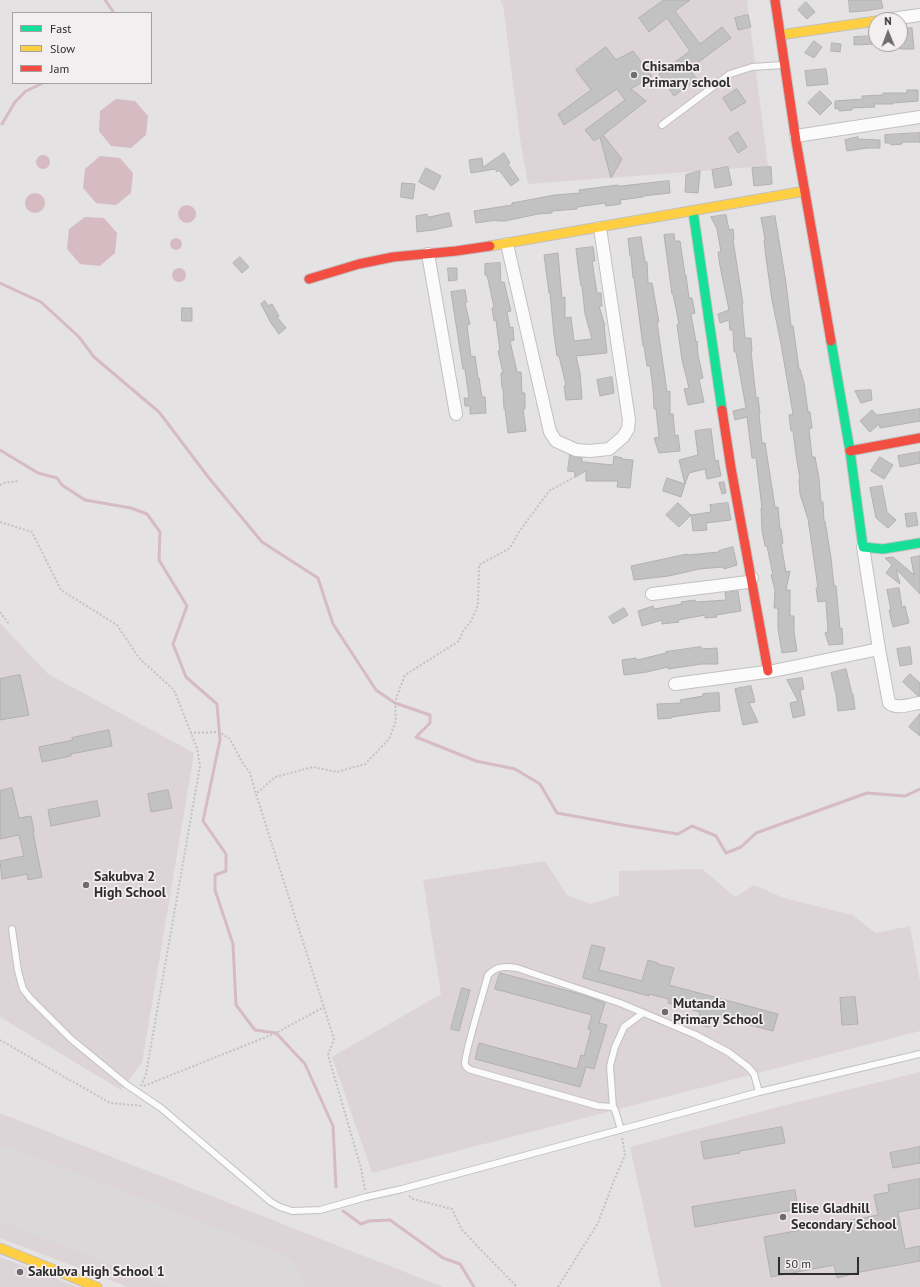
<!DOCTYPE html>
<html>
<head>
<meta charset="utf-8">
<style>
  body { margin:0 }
  #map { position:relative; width:920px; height:1287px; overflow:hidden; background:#e5e2e3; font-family:"PT Sans",sans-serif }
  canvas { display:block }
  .legend { position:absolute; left:12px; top:12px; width:140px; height:72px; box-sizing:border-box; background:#f3eef0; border:1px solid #a5a1a2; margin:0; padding:5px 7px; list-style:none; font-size:12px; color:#2f2d2e }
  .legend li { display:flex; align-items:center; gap:8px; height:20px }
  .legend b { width:20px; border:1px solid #a5a1a2 }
  .north { position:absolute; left:868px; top:12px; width:40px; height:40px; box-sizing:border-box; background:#f3eef0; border:1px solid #a5a1a2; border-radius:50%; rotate:359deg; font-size:11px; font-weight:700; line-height:16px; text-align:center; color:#2f2d2e }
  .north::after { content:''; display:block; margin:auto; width:14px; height:18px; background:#6f6c6d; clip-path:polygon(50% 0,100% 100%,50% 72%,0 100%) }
  .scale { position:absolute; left:778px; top:1257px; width:81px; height:18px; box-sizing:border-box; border:2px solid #2f2d2e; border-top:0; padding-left:5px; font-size:12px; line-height:14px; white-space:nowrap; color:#2f2d2e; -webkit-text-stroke:3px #f3eef0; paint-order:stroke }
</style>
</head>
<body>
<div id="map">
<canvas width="920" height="1287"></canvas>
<ul class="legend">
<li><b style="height:5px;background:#16e098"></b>Fast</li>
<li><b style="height:5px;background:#ffcf43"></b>Slow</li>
<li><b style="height:5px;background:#f24e42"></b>Jam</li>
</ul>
<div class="north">N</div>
<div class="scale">50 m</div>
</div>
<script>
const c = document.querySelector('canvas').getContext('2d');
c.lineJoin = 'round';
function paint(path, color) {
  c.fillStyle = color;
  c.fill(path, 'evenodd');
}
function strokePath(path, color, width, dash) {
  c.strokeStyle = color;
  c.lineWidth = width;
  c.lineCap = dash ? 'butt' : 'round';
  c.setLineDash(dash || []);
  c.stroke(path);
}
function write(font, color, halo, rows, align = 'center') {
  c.font = font + ' "PT Sans",sans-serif';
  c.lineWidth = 3.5;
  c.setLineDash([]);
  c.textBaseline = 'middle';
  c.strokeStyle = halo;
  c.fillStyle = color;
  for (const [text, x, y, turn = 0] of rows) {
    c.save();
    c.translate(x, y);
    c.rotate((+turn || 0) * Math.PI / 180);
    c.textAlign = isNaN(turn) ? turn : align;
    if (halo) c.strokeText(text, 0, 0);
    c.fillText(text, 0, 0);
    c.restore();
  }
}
paint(new Path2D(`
  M500,0H747L768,166L528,184L521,145L503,5Z
  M0,623L48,674L194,753L142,1063L121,1090L0,1017Z
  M545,861L567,895L590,904L619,895V871L702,869L735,897L754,885L784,898L852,915L876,933L910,926L920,982V1031L372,1173L332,1057L441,994L423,880Z
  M920,1072V1287H661L630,1147L778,1107Z
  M0,1113L443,1287H128L0,1238Z
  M0,1257L78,1287H0Z`), '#ddd4d7');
paint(new Path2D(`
  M116,99L135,101L148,116L146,135L131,148L111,146L99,131L100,111Z
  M36 162a7 7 0 1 1 14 0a7 7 0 1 1-14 0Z
  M100,156L120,158L133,173L131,193L116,205L96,203L83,188L85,169Z
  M25 203a10 10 0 1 1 20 0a10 10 0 1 1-20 0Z
  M178 214a9 9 0 1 1 18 0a9 9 0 1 1-18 0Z
  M85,217L104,218L117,233L115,253L100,266L80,264L67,249L69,229Z
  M170 244a6 6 0 1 1 12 0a6 6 0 1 1-12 0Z
  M172 275a7 7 0 1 1 14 0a7 7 0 1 1-14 0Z`), '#d6bbc3');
strokePath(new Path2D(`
  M105,0L114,13
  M2,124L15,102L26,91L43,83
  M0,283L41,302L79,337L94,357L159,412L209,478L262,542L318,578L333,624L376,690L395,703L430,715V723L416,737L476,761L515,769L540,784L557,813L623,825L678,834L692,826L716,836L726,853L741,847L756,833L867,793L905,796L920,789
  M0,450L38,473L57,478L62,485L85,500L131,508L147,514L160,532L159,560L187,606L173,644L186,677L217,704L220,740L203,821L226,854V871L215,875V890L233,944L236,1005L255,1030L276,1033L305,1064L333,1126L336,1187
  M343,1211L361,1224L369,1221L390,1220L443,1258L460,1264L474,1287`), '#d6bbc3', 3);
strokePath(new Path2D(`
  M0,1182L267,1287`), '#dad8d8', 73);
const building = new Path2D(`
  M664,0H690L675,11L700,44L722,27L731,38L689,69L697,79L674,96L659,74L690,51L667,18L649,32L639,18Z
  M849,0H881L883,8L865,11L850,12Z
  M806,2L815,12L807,19L798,10Z
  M748,15L751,27L738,30L735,18Z
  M912,28L914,49H900V29Z
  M876,36V44L854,45V37Z
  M814,41L822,47L814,58L805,53Z
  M832,43L841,44L840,52L831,51Z
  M606,47L616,60L633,51L652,76L631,89L646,101L603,135L622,159L611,178L600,137L594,141L585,130L625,100L617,89L564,125L558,114L591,90L576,70Z
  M826,69L828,84L807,86L805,71Z
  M737,89L746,102L731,111L723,98Z
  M907,90H918V101L893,103V104H874L875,107L852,108V110L839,111V108L835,109V101L863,99L862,96L883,95V93H907Z
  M820,91L832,103L820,115L808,103Z
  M738,132L747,147L738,153L729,138Z
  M920,133V142H902V144L891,145V143H885V135Z
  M858,137V139L880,140V148H867L847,151L845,140Z
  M504,153L510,163L508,164L519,180L511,186L499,170L497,172L495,169L471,173L469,160L482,158L483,167Z
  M728,167L732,185L715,188L712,170Z
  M771,167L772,184L754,186L752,168Z
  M426,168L441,176L434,190L419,182Z
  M700,171L698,193L685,192L686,175Z
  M669,181L670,193L643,196V197L620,200L621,204L606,206L605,203L577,207V209L552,211V213L538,214L505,221H497V220L476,223L474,211L512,205V203L555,195L580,193L579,190L618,185V186Z
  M402,183L415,184L413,199L401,197Z
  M449,213L452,226L433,230L417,232L416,216L427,214L428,217Z
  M726,215L729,230L733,229L734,239L733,240L743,304H742L745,338H751L752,351H751L756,398L758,397L760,413L759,414L762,443H765L775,507H778L780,529H781L783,543L781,544L786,572L790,571L786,590H790V616H794V632L797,651L782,653L778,629V608H774L775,590L771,575H773L767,546H765L762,530L761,508H762L756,458H752L747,417L735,420L733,411L746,408L736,352H734L733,330H730L729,320L720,323L718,314L729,310L720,266L718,252H721L717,229L711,217Z
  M775,216L786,283L791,326H793L799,369H800L804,383L808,412H810L812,428L809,429L812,457H815L819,478L821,502H823L824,521H825L831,558L834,586H836L840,629L842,628L843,644L829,645L825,633L828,632L826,601L818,602L816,588H818L811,539L808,519L800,494L799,479H800L796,455L793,431H791L789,415L793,414L781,344L772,300L766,258L764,240L765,239L761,218Z
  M674,234L675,241H680L685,275H686L689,298H692L695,313L691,314L696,342L697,341L698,355L703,378L699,379L704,402L688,405L684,389L689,388L682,360L677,325L679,324L673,294H672L664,235Z
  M641,237L645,262H647L648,283H652L659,322H657L667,392L670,391V414H673L675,436L678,435L680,451L659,453L654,438L659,437L656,409H654L653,389L650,366H647L644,346H643L634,278H633L631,256H630L628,239Z
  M593,247L595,261H592L597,293H601L602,306H599L605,326H604L607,353L576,356L580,373L582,399L566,400L564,386L566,385L559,356H557L554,335L550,293H549L544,255L558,253L562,298L565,297V318L571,317L574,341L592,339L585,314L582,286H581L579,273L576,249Z
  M240,257L249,267L242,273L233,263Z
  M500,263L501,283L504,282L511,311L507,312L510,328L513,327L514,340L510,341L517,372H521L522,393H525V409H523L526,431L508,433L505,409H504L503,388H502L501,373H503L498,351H500L496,320L494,321L492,308L494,307L487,275H485V264Z
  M448,268H457V280L449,281Z
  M465,290L467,302L465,303L470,324L467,325L471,357L475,356L478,378H479L482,397H485L486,413L470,414V406H465L464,398H469L465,369H463L451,292Z
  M265,301L268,306L272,304L279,316L277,317L286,328L279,334L271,323L261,304Z
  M182,308H192V321H182Z
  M612,377L614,393L600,396L597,380Z
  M871,390L872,400L861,403L855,391Z
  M920,409V421L880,428L879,424L870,432L860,421L872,410L877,415Z
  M711,429L715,461L718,460L721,476L707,479L705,469L689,473L685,484L679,460L698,455L695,431Z
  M920,452V463L900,467L898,456Z
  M570,455L582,458V462L613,465L614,456L622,458V459L633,460L630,488L617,487L618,481H586V471L575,477V472L568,471Z
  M880,457L893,465L884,479L871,471Z
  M667,478L685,484L681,497L663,491Z
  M724,482L726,493L722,494L719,483Z
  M882,486L887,512L896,520L888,528L876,518L870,488Z
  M678,503L691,515L679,527L666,515Z
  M728,503L731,520L706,523L707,530L693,531L691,515L711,512L710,505Z
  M916,513L918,525L907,527L905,514Z
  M733,547L737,565L724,569L723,567L699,569L669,576L634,580L631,566L687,554L688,555L719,552V551Z
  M920,556V594L896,569L900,584L886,573L892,565L885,558L893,557L914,575L911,558Z
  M899,588L902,607L905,606L909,623L893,627L889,610H891L887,590Z
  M738,591L741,611L716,615L717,617L705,618V615L678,620L679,622L662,624V620L642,626L638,611L653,606L654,609L682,604L681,602L695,600L696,602L726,600L725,593Z
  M624,608L628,615L613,624L609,617Z
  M701,647L702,649L717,648L718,664H702L668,669V667L647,672L624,675L622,660L636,658L637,660L666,653V652Z
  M910,647L912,664L900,666L897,649Z
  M846,669L852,694H853L855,709L838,711L836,694L831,673Z
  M910,674L920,683V696H918L903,682Z
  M20,675L29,715L0,720V679Z
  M802,678L804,689L800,690L805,715L793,718L790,703L798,701L787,680Z
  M751,686L755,702L749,703L758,722L743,725L735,689Z
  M719,693L720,711L707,712L672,717V718L658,719L657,704L681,703L680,700L703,696V694Z
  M920,714V736L909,727Z
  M109,730L112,746L71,754V756L42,762L39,747L73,740L72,738Z
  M12,788L19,818L31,816L34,831L33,832L42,877L28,880L27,874L2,879L0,861L24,856L19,835L0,839V791Z
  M168,790L172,808L151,812L148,794Z
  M97,801L100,816L51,826L48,810Z
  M592,945L605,948L599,970L642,981L648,960L658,963L657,964L674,968L669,985L778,1014L773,1031L712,1015L709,1027L697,1024L700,1012L668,1003L669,999L649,994V996L583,978Z
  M500,973L580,994L605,1003L599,1023L607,1025L594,1069L586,1067L580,1087L475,1059L479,1043L577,1069L581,1055L584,1056L591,1030L588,1029L592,1015L495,989Z
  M462,988L470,990L459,1031L451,1029Z
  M855,997L858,1024L842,1025L840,998Z
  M782,1127L785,1143L740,1151V1153L704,1159L701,1142Z
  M920,1147V1163L893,1168L890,1153Z
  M920,1179V1208L898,1212L905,1249L920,1246V1261L849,1274V1275L837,1278L834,1265L771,1277L764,1237L878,1215L874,1195L889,1192L888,1185Z
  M795,1190L798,1209L695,1227L692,1207Z`);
paint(building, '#c3c2c2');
strokePath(building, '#b2b0b1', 1);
const lane = new Path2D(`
  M662,125L730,74L752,67L783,65
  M12,929L18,971L23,989L30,998L71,1039L127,1085L161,1108L271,1202L280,1207L292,1211L320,1210L366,1197L402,1189L759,1092L920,1054
  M613,1107L598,1106L475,1071C471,1070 466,1069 465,1064C463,1058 485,987 488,975C497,966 505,966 517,968L620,1003L696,1035L728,1052L748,1067L754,1074L759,1092
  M621,1130L615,1110L613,1107L610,1066L615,1047L624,1027L643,1013`);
const street = new Path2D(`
  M884,20L920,15
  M796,136L920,117
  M507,244L550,432L556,441L576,450L590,451L609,449L623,437L628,429L629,420L600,228
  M428,254L456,414
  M652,594L748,582L752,578
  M879,649L889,703C897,710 910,704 920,703
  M675,684L773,671L879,649L863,547`);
const fast = new Path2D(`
  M693,211L722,410
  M831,341L850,451L863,547L883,549L920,543`);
const slow = new Path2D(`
  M780,35L876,21
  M490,246L805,191
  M0,1248L97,1287`);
const jam = new Path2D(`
  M775,0L796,141L831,341
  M309,279L359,264L393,257L456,251L490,246
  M722,410L731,468L768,671
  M850,451L920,438`);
strokePath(lane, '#c2c0c1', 8);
strokePath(street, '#c2c0c1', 14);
strokePath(fast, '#c2c0c1', 11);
strokePath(slow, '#c2c0c1', 11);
strokePath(jam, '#c2c0c1', 11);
strokePath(new Path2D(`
  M0,485L4,483L19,481
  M0,522L32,532L61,590L117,625L139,658L174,690L197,748L200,766L146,1074L141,1086
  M0,612L9,624
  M190,733L219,732L230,739L242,762L250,773L256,794
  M0,1040L110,1103L142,1106
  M144,1086L276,1033L324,1007
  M365,1190L361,1168L328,1055L334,1039L256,794L275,777L313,767L337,772L365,764L389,739L396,721L395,703L397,696L405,675L459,641L463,631L471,621L478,605L479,565L510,548L519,532L549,491L580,474L587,461
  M409,1196L413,1199L452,1209L462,1230L517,1287
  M558,1287L598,1223L613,1183L625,1155L622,1137`), '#c3c2c3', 2, [2, 2]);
strokePath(lane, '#fbfbfb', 6);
strokePath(street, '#fbfbfb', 12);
strokePath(fast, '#16e098', 9);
strokePath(slow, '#ffcf43', 9);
strokePath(jam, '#f24e42', 9);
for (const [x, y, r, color] of [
  [634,75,4,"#6f6c6d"],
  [86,885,4,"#6f6c6d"],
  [665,1012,4,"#6f6c6d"],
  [783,1217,4,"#6f6c6d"],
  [20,1272,4,"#6f6c6d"]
]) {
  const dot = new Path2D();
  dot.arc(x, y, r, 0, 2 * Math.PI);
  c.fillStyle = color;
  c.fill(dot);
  strokePath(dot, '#f3eef0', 1.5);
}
write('bold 14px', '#2f2d2e', '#f3eef0', [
  ["Chisamba",642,67],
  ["Primary school",642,83],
  ["Sakubva 2",94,877],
  ["High School",94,893],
  ["Mutanda",673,1004],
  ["Primary School",673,1020],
  ["Elise Gladhill",791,1209],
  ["Secondary School",791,1225],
  ["Sakubva High School 1",28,1272]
], 'left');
</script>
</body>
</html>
